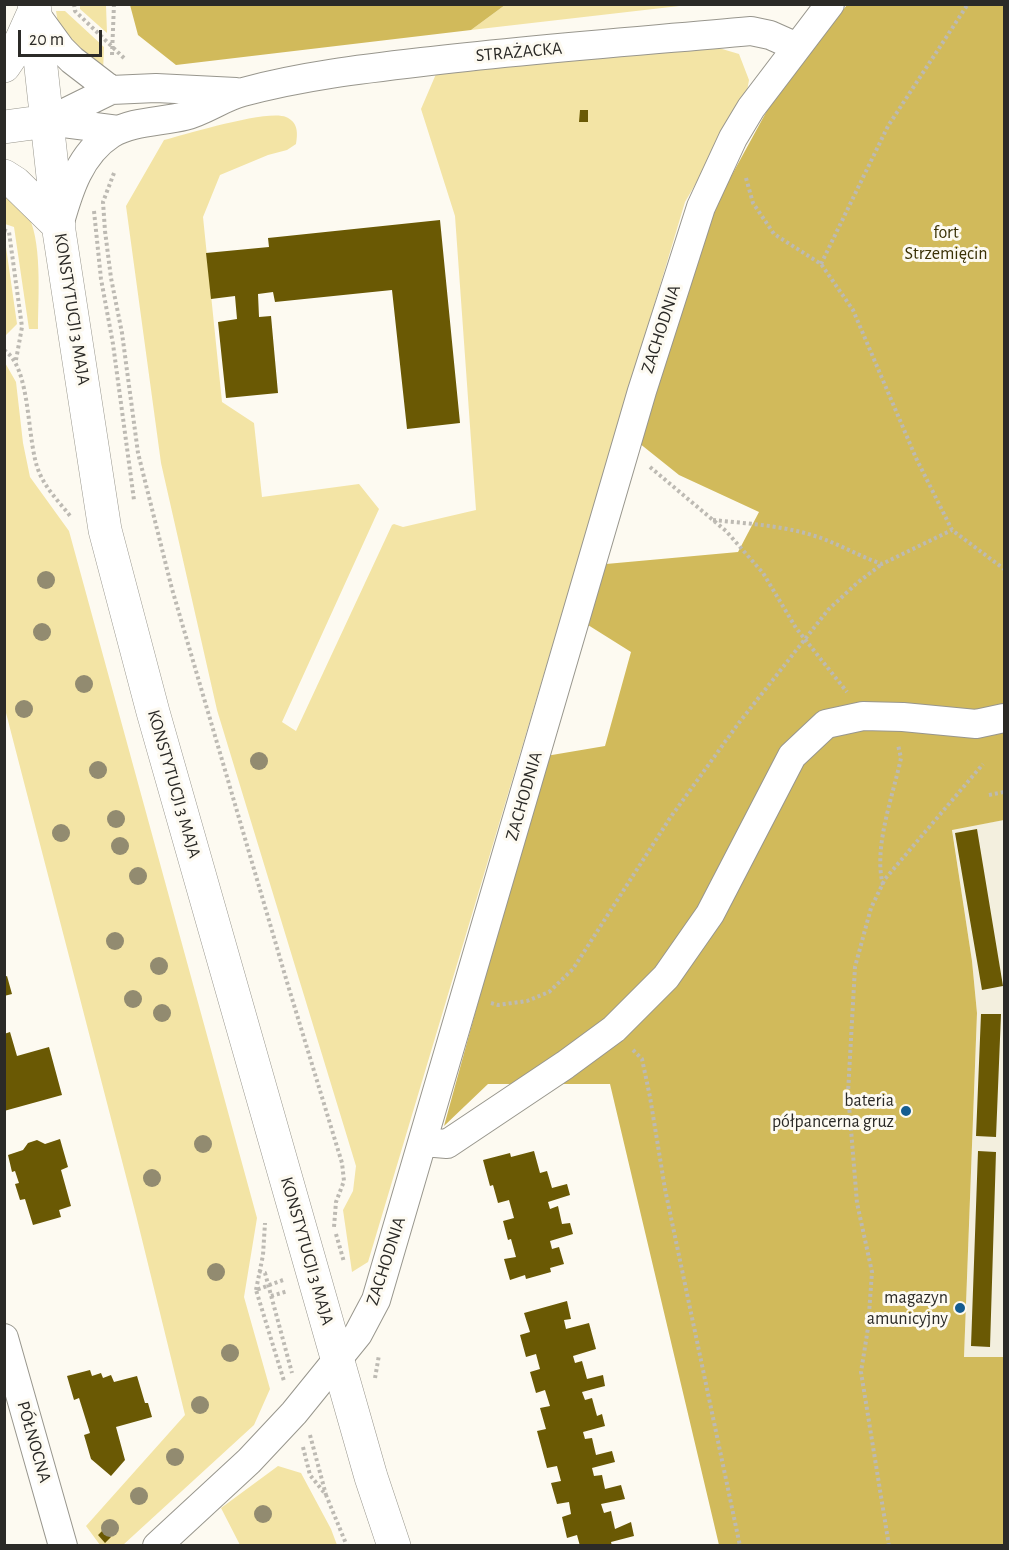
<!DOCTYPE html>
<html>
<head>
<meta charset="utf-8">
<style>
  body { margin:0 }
  #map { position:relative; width:1009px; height:1550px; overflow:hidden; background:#fdfaf1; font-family:"Alegreya Sans",sans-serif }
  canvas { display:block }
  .frame { position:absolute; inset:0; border:6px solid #2b2a27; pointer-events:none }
  .scale { position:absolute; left:18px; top:30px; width:84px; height:27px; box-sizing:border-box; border:3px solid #2b2a27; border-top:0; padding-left:8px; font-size:18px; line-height:21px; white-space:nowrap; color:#2b2a27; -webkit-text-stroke:4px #fdfaf1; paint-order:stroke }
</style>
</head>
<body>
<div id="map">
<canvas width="1009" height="1550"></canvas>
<div class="frame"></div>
<div class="scale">20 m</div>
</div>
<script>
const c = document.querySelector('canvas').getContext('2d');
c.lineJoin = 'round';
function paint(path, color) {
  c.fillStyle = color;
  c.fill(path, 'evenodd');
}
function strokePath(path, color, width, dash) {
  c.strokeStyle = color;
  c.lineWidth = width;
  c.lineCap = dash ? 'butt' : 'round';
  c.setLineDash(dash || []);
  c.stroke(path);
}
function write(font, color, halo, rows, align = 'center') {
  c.font = font + ' "Alegreya Sans",sans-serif';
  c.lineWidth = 6;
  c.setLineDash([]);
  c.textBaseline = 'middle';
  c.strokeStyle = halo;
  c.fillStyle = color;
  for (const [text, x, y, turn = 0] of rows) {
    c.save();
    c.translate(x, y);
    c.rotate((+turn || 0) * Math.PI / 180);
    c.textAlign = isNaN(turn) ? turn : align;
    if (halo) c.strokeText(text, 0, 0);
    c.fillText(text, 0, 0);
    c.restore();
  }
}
paint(new Path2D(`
  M1004,820V1357H964L977,1013L972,961L952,829Z`), '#f3efde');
paint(new Path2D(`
  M80,5H106L107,33L80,9Z
  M505,5H688L471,30Z
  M56,11H65L104,47L103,73L60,35Z
  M712,46L739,54L749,80L746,97L685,202L368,1262L352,1272L343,1210L353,1191L356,1166L217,710L161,463L126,206L164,140C187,134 268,109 286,117C298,122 298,133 296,144L287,150L268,155L220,175L203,217L222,402L254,423L262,497L359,484L379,509L282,722L296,731L392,525L394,524L403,527L476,510L455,216L421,109L436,74Z
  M5,187C12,195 20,203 26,212C43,237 38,299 38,329H29L14,227L5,224Z
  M5,240L17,324L5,336Z
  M4,361L16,382L23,443L30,477L69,531L257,1218L244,1297L270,1389L254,1425L123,1545H100L86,1526L185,1415L136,1215L5,709Z
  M278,1466L301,1473L331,1529L337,1545H240L221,1508Z`), '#f3e4a5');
paint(new Path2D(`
  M130,5V4L505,5L471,30L176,65L138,35Z
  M847,5H1004V820L952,830L972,961L977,1013L964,1357H1004V1545H719L610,1084H488L444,1126L546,756L605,746L631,652L588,625L606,564L738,552L759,512L679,475L639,443L710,215L781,85Z`), '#d1ba5b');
paint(new Path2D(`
  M580,110H588V122H579Z
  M440,220L460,423L407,429L392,290L275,302L273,292L258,294L259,317L271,316L278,393L226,398L218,322L237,319L235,296L211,299L206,253L269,247L268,238Z
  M977,829L1003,986L982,990L955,833Z
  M7,976L12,994L4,996V977Z
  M981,1014H1001L996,1137L976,1136Z
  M10,1032L17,1056L49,1047L62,1095L4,1111V1034Z
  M60,1139L68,1167L61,1170L71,1206L59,1210L61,1217L33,1225L25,1199L20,1200L15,1184L19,1183L15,1171L12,1172L8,1155L23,1150L28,1143L37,1140L45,1144Z
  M534,1151L540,1173L547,1171L552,1188L567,1184L570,1195L548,1202L550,1209L558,1206L562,1224L570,1223L573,1234L550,1241L552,1249L559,1247L564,1264L550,1268L551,1272L526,1279L525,1275L510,1280L504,1259L516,1257L511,1239L508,1240L503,1221L514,1218L509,1200L498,1203L493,1185L490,1186L483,1160L510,1153L511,1157Z
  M978,1151L996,1152L990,1347L971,1346Z
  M567,1301L571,1319L564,1320L566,1329L589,1323L596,1349L573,1356L575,1363L582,1361L587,1379L603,1375L605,1386L582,1392L585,1400L592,1398L597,1416L602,1414L605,1426L583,1432L585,1439L592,1438L596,1455L612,1451L615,1462L592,1468L594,1476L602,1475L605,1489L621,1485L625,1499L601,1504L604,1513L611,1511L615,1529L631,1522L634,1536L611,1542L612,1546H580L577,1535L567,1538L562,1517L571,1514L569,1502L557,1504L551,1483L561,1481L557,1466L547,1468L537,1431L546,1429L540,1408L550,1406L545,1390L536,1393L530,1372L540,1369L536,1354L526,1357L520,1335L530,1332L524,1313Z
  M90,1370L92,1376L101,1373L103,1378L111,1375L114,1382L137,1376L145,1403H148L152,1417L116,1427L125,1460L111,1476L91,1459L84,1435L90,1433L79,1398L74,1400L67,1376Z
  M104,1529L111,1537L105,1543L98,1535Z`), '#6a5904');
const street = new Path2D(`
  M34,12L61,49L72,60L111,90
  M48,121L111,90L156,88L236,92
  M48,121L118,130
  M60,222C69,190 80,154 111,134C132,121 161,122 185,116C205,111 223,97 243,92C302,76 362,69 422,62C531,49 641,41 751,31L770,35L797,47
  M423,1142L447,1144L565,1065L614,1029L666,977L710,914L792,756L826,724L863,716L903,717L976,724L1004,718
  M4,1338L63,1546
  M157,1546L249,1461L294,1413L358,1334L376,1300L642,391L701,207L733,138L751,108L830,4`);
const secondary = new Path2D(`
  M34,4L59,231L105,530L153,712L371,1477L394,1546
  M4,66L21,41L34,12
  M4,127L48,121
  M4,176L15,183L59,226`);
strokePath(street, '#98968d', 30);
strokePath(secondary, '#98968d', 34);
strokePath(new Path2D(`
  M74,4L75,11L126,60
  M112,55L114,4
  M114,173L103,202L105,231L111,278L122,333L138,453L172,589L287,982L342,1163L344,1181L336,1202L334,1227
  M746,178L753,203L774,234L821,264L853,310L916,458L952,530L1004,569
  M94,211L101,279L113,344L134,500
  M4,230L9,232L22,327L16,360
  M821,264L888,126L968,4
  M4,350C32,368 26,441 39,472C46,489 60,503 71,517
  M650,467L726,531L763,573L796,628L847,692
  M713,520C752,524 794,526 831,542C848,549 864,558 882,564L952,530
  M989,795L1004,792
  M883,885C873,848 893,796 901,758L898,745
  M491,1003L498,1005L527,1001L549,992L573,969L670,818L738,724L828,610L857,583L882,564
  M633,1050L642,1059L650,1097L665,1189L740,1546
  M336,1234L344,1262
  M259,1271L265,1273L292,1373
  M283,1280L256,1290L284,1381
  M256,1290L263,1255L265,1223
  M271,1296L288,1291
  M375,1378L379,1355
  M310,1435L326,1495
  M303,1447L310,1475L326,1495L347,1546
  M889,1546L861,1372L868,1328L872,1272L857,1203L848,1093L855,967L871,908L885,879L983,764`), '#bdbab3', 4, [3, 3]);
strokePath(street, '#fff', 28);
strokePath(secondary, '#fff', 33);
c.fillStyle = '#928b70';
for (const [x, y] of [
  [46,580],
  [42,632],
  [84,684],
  [24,709],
  [259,761],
  [98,770],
  [116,819],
  [61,833],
  [120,846],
  [138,876],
  [115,941],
  [159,966],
  [133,999],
  [162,1013],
  [203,1144],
  [152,1178],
  [216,1272],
  [230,1353],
  [200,1405],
  [175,1457],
  [139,1496],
  [263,1514],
  [110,1528]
]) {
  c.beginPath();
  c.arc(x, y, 9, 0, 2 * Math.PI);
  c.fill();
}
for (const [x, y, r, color] of [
  [906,1111,6,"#145c90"],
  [960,1308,6,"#145c90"]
]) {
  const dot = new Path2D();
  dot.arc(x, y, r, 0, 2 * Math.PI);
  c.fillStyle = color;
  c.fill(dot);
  strokePath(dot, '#fdfaf1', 2);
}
write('18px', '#2b2a27', '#fdfaf1', [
  ["STRAŻACKA",519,52,-5],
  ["KONSTYTUCJI 3 MAJA",72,309,81],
  ["ZACHODNIA",661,329,-72],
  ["KONSTYTUCJI 3 MAJA",174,784,74],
  ["ZACHODNIA",524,796,-74],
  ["KONSTYTUCJI 3 MAJA",307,1251,74],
  ["ZACHODNIA",386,1261,-72],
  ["PÓŁNOCNA",34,1442,74]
]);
write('18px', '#3a3106', '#fdfaf1', [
  ["fort",946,233],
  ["Strzemięcin",946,254]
]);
write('18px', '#2b2a27', '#fdfaf1', [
  ["bateria",894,1101],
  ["półpancerna gruz",894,1122],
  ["magazyn",948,1298],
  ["amunicyjny",948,1319]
], 'right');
</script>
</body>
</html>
